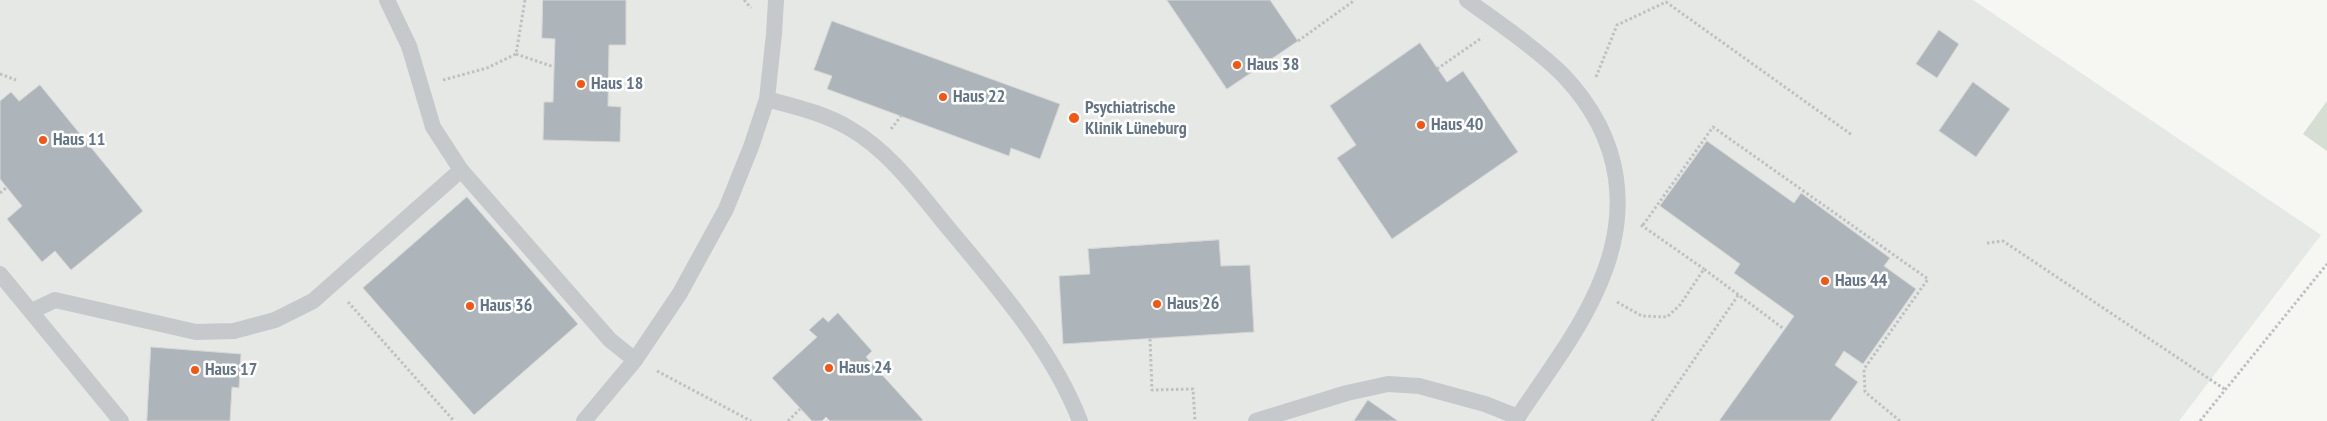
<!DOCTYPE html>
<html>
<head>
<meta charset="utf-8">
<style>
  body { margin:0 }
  canvas { display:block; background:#f6f6f2 }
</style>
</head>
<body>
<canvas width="2327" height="421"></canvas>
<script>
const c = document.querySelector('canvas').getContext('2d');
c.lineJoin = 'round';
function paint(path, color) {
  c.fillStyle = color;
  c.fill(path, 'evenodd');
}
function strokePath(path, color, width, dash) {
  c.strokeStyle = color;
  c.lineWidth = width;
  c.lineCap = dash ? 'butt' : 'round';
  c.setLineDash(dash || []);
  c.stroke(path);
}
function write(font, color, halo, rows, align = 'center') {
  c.font = font + ' "PT Sans Narrow",sans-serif';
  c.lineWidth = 5;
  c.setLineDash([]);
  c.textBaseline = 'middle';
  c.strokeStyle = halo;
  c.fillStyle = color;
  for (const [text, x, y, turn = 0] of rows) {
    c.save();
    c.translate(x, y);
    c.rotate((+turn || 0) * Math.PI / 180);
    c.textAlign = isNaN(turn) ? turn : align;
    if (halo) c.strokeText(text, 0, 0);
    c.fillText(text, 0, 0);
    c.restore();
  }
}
paint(new Path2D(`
  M0,0H1973L2321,235L2179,421H0Z`), '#e6e8e5');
paint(new Path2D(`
  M2327,101V151L2303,134Z`), '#d6ded3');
const building = new Path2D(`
  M543,0H626V45H609L608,106L621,107L620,142L543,140L544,102H553L555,39L542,38Z
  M1167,0H1270L1298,41L1227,89Z
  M832,21L1060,104L1040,159L1011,148L1009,156L827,89L832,76L814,70Z
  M1939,30L1959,44L1937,78L1916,64Z
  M1420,43L1447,82L1463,71L1518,152L1392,239L1337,158L1356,145L1330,106Z
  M1973,82L2010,109L1976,157L1939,131Z
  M40,85L143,211L71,270L55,251L42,262L7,219L22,206L0,179V101L11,92L19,101Z
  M1707,141L1794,203L1801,193L1890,258L1884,266L1916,289L1863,364L1844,351L1835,365L1858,382L1830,421H1719L1794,316L1734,273L1740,264L1660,206Z
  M467,197L578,324L474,415L363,288Z
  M1219,240L1221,266L1250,265L1254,332L1063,344L1059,276L1090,274L1088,249Z
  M838,313L872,351L866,357L923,420L922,421H830L826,417L822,421H812L772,378L817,337L809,330L823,317L828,322Z
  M151,347L241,354L239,388L232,387L230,421H147Z
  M1368,400L1398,421H1354Z`);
paint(building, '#adb5bb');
strokePath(building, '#d7d7d5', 1);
strokePath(new Path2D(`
  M744,0L751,8
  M1298,41L1355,0
  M516,54L554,67
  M1437,69L1480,39
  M0,74L16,80
  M1596,77L1617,25L1666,2L1852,135
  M443,80L487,68L516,54L525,0
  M891,129L901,116
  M0,193L7,187
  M1641,225L1704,269
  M1643,225L1713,127L1928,279L1864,369L1865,392L1900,421
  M1987,243L2003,241L2226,390
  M348,302L454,421
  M1617,302L1642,316L1667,317L1680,305L1704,269L1784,329
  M1150,339L1152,390L1193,389L1195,421
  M657,371L751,421
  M788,421L800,409
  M1652,421L1739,294
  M2200,421L2327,264`), '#bec1c3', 3, [2.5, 2.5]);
strokePath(new Path2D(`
  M387,0L409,46L433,127L461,170L610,340L635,360
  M767,99C795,107 824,113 849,128C891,152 920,194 950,230C999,289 1052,349 1080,421
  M0,274L121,421
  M32,311L55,300L196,332L234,331L275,320L313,301L461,170
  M584,421L635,360L680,293L726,209L751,147L767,99L774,34L776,0
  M1256,421L1347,393L1388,384L1419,386L1485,404L1518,417C1545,376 1576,336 1596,292C1633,213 1623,138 1563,75C1537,49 1497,22 1467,0`), '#c5c9cc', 16);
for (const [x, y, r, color] of [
  [1237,65,5,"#f45614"],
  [581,84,5,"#f45614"],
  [943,97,5,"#f45614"],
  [1074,118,6,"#f45614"],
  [1421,125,5,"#f45614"],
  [43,140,5,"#f45614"],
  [1825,281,5,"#f45614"],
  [1157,304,5,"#f45614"],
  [470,306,5,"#f45614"],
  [829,368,5,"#f45614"],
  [195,370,5,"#f45614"]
]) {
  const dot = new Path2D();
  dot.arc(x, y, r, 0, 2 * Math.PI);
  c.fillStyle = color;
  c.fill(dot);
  strokePath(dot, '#fff', 2);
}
write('bold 18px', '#627486', '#fff', [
  ["Haus 38",1247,65],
  ["Haus 18",591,84],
  ["Haus 22",953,97],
  ["Psychiatrische",1085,108],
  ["Klinik Lüneburg",1085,129],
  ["Haus 40",1431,125],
  ["Haus 11",53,140],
  ["Haus 44",1835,281],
  ["Haus 26",1167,304],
  ["Haus 36",480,306],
  ["Haus 24",839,368],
  ["Haus 17",205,370]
], 'left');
</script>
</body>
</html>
